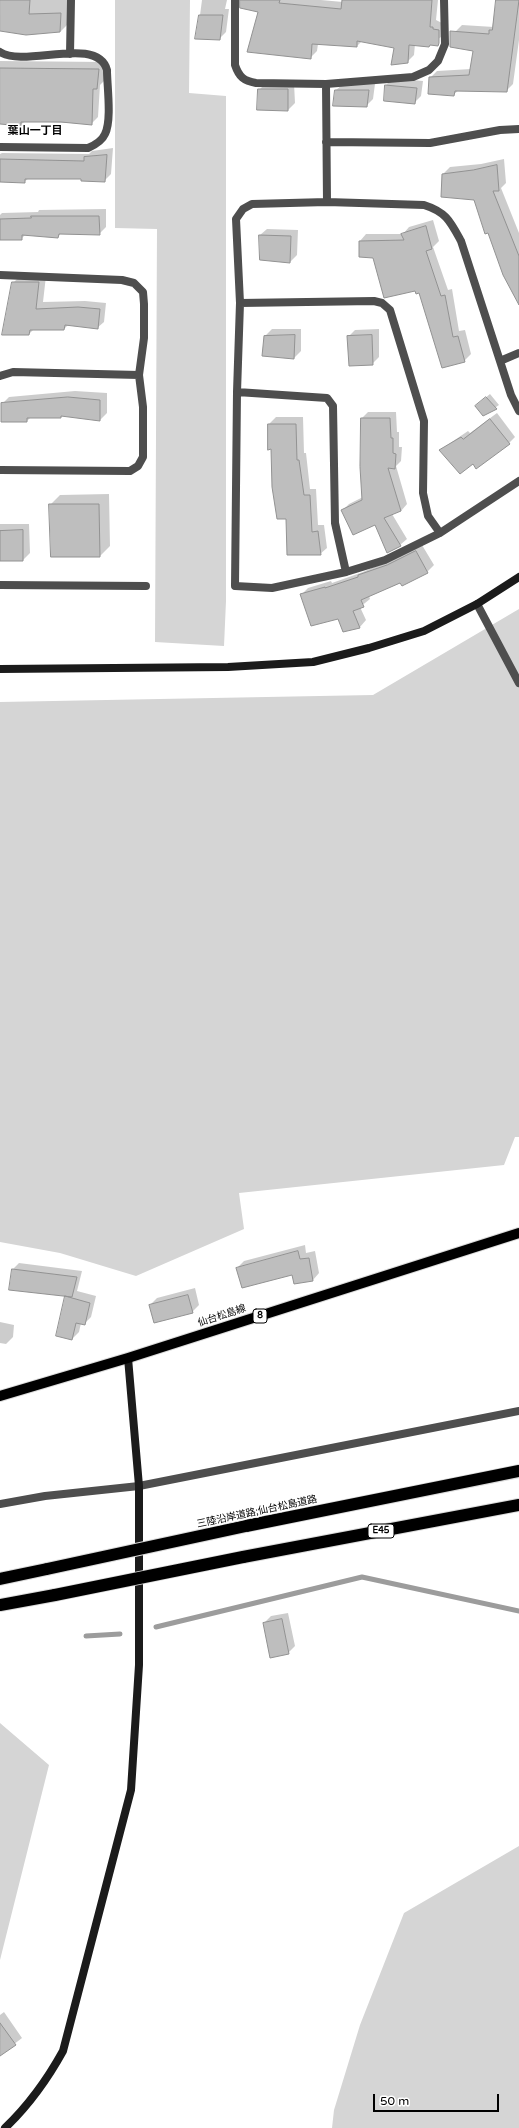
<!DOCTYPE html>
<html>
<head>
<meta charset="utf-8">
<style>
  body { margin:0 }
  #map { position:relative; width:519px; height:2128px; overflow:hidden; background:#fff; font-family:"Varela Round",sans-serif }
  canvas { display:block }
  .scale { position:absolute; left:373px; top:2094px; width:126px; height:18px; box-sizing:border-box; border:2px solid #000; border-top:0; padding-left:5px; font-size:12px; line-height:14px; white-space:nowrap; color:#000; -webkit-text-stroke:3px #fff; paint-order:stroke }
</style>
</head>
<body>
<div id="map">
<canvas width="519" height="2128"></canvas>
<div class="scale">50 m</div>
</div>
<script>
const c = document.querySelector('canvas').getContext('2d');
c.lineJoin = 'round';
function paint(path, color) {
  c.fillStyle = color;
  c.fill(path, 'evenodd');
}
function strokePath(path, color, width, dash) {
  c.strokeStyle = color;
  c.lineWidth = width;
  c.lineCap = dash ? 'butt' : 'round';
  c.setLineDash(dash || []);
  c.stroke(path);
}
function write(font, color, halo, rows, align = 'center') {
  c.font = font + ' "Varela Round","Noto Sans JP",sans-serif';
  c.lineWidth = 3.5;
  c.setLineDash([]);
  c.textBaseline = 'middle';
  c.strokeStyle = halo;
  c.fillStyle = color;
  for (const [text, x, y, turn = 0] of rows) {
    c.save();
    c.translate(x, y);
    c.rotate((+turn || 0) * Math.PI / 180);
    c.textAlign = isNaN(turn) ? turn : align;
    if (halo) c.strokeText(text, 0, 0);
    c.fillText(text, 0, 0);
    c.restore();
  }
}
paint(new Path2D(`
  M115,0H190L189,93L226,96V601L224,646L155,642L157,229L115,228Z
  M519,609V1137H515L504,1165L239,1193L244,1229L136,1276L60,1253L0,1242V702L373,695Z
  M0,1723L49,1765L0,1960Z
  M519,1846V2128H332L334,2110L360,2025L404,1913Z`), '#d5d5d5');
paint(new Path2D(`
  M9,0H68L67,25L60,32L0,30V12Z
  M202,0H227L225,9H229L226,32L219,39L197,38Z
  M250,0H321L343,2V0H438L436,20L442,23L441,37L429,46L415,44L414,55L407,62L396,47L362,41L357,46L318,44L317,51L310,58L259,11Z
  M497,0H519V40L513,84L506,91L459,90L453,95L430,78L437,71L471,69L474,50L455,32L462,25L494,27Z
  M0,61L105,62L104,81L100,85L98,117L91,124L25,121L21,125L0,123Z
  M393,78L423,81L421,96L414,103L386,85Z
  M266,83H294L295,103L288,110L259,90Z
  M343,84H375L373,99L366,106L336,90Z
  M113,148L111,174L104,181L82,178H29L24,182L0,180V154L2,153L89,154L92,151Z
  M504,159L506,183L501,188L519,233V302L475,199L443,174L450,167L481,164Z
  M106,209V227L99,234L61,233L58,237L26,234L21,239H0V215L2,213L38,212L39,210Z
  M433,220L439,241L433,247L448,290L452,289L459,331L465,330L471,354L464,361L420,292L415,290L374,257L360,241L366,234H403L409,227Z
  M267,229L298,230L297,255L290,262L260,235Z
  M20,276H46L43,302L85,301L106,303L104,322L97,328L69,324L64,329H34L29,334L13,283Z
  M272,329H301V351L294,358L265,336Z
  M379,329V357L372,364L348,337L355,330Z
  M75,391L107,393V413L100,420L63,415L61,417H31L27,421L2,404L9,397Z
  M490,394L499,405L484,415L479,403Z
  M368,412H396L397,432H399V447H402L401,461L396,466L407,504L401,511L392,514L407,539L400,545L375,524L343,510L349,504L363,497L362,418Z
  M497,413L515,437L509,443L473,463L440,450L468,431L470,433Z
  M276,417H303L304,453H306L310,489H316L318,525H324L327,548L320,554L287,518L272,448L269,424Z
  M109,494L110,546L100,556L50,505L60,495Z
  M0,524H29L30,553L23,560H0Z
  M422,545L434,565L427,572L369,596L370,599L360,607L366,620L360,627L343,631L339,618L301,595L308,588L331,581L332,583L363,572Z
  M305,1245L306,1253L315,1251L319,1273L313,1280L293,1274L237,1268L244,1261Z
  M19,1263L82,1271L77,1291L96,1296L91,1317L84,1324L81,1323L79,1332L72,1339L66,1297L68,1295L13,1269Z
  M195,1288L199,1305L192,1312L150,1305L157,1298Z
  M0,1322L14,1325L13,1337L6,1344L0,1343Z
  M288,1613L295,1646L288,1653L264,1623L271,1616Z
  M4,2012L22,2038L0,2055V2015Z`), '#0003');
strokePath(new Path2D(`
  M156,1627L362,1577L519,1611
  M86,1636L120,1634`), '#9c9c9c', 5);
const building = new Path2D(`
  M0,0H30L29,14L61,13L60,32L26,35L0,31Z
  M240,0H280L279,3L341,9L342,0H432L430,27H433V29L439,30V43L438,46L430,45L429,47L409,45L408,63L391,65L394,48L357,41V47L312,44L311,59L247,52L258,12L240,8Z
  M496,0H519L507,92L455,91L454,96L428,94L429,77L469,75L473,51L450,47V31L489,34V30H492Z
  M199,15H223L220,40L195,39Z
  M0,68L99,69L97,89H93L92,125L61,122H21V126L0,124Z
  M385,85L417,88L415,104L384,101Z
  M258,89H288V111L257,110Z
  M335,90H369L367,107L333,106Z
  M107,155L105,182L81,181V179H25V183L0,182V159L84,161V157Z
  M497,165L499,191H493L519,256V305L503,275L488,233L485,234L474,200L441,197L442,174L473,170Z
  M31,216H99L100,235L59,234L58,238L22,235V240H0V219L31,218Z
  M426,226L432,249L426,251L441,296L445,295L453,337L458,336L465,362L442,368L419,293L416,294L415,291L384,298L373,258L359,257V241L404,240L401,234Z
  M259,235L291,236L290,263L260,260Z
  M12,282H39L36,309L78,307L100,309L98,329L65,325L64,330H30L29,335H2Z
  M295,335L294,359L262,356L264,336Z
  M372,335L373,365L349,366L347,336Z
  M68,397L100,400V421L61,416V418H27V422H1V403Z
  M486,397L497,409L483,416L475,406Z
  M361,418H390L391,438H393V453L396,454L395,469L388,468L401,511L384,518L401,546L387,553L375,525L353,535L341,510L362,500L360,467Z
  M490,419L510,444L476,469L473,464L460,474L439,450L461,437L463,439Z
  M268,424H296L297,460H299L304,495H310L312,532L318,531L321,555H287L286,519H277L272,487L271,449L268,450Z
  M49,504H99L100,557H51Z
  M23,530V561H0V531Z
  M416,551L428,573L402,586L400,583L361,600L364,607L353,611L360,628L343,632L338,619L311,626L300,594L325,587V588L358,577V575L387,565Z
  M298,1251L300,1259L309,1258L313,1281L294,1284L292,1275L242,1288L236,1268Z
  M12,1269L77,1277L72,1297L9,1290Z
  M188,1295L193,1313L154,1323L149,1305Z
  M65,1296L90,1303L85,1325L76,1323L72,1340L56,1336Z
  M282,1619L289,1654L270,1658L263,1623Z
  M0,2023L16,2045L0,2056Z`);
paint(building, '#bebebe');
strokePath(building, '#929292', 1);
const primary = new Path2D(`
  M0,1396L128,1358L519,1233`);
const highway = new Path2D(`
  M246,1526L519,1471
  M243,1557L519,1505
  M0,1579L47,1569
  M0,1605L55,1595`);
strokePath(primary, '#dbdbdb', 12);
strokePath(highway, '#dbdbdb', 14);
strokePath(new Path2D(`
  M235,0V65C239,77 244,81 256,83L326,84L413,77L429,70L438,61L445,44L444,0
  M0,52C25,68 97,35 107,70C107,86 112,120 105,134C102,141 95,145 88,148L0,147
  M70,54L71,0
  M326,84L327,202
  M326,142L430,143L500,130L519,129
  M0,275L122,280L134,283L143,292L144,304V338L139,375L143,407V457L138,466L130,471L0,470
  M240,303L374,301L382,303L390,310L424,421L423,493L428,516L440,533
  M500,361L519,353
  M0,376L13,372L139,375
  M237,392L327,398L333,406L335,523L346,572
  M519,411L511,395L461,241C450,221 446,212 424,205L327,202L252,204L243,209L236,219L240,303L237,392L235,586L272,588L346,572L385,560L440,533L519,481
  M0,585L146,586
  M477,604L519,683
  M0,1504L45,1496L139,1486L519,1411`), '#4e4e4e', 8);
strokePath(new Path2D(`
  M0,669L228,667L313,662L369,648L424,631L477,604L519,577
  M5,2128C29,2105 47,2080 63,2051L131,1790L139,1665V1486L128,1358`), '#1b1b1b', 8);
strokePath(primary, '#000', 10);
strokePath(highway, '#000', 12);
const highwayBridge = new Path2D(`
  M47,1569L246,1526
  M55,1595L243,1557`);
strokePath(highwayBridge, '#dbdbdb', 14, []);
strokePath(highwayBridge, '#000', 12);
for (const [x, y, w] of [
  [260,1316,14],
  [381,1531,26]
]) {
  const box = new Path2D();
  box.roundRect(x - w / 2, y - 7, w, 14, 3);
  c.fillStyle = '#fff';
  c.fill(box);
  strokePath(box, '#000', 1);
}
write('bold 9px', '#000', null, [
  ["8",260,1316],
  ["E45",381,1531]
]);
write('10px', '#000', '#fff', [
  ["仙台松島線",222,1316,-18],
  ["三陸沿岸道路;仙台松島道路",257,1512,-12]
]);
write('bold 11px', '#000', '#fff', [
  ["葉山一丁目",35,131]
]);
</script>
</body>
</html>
